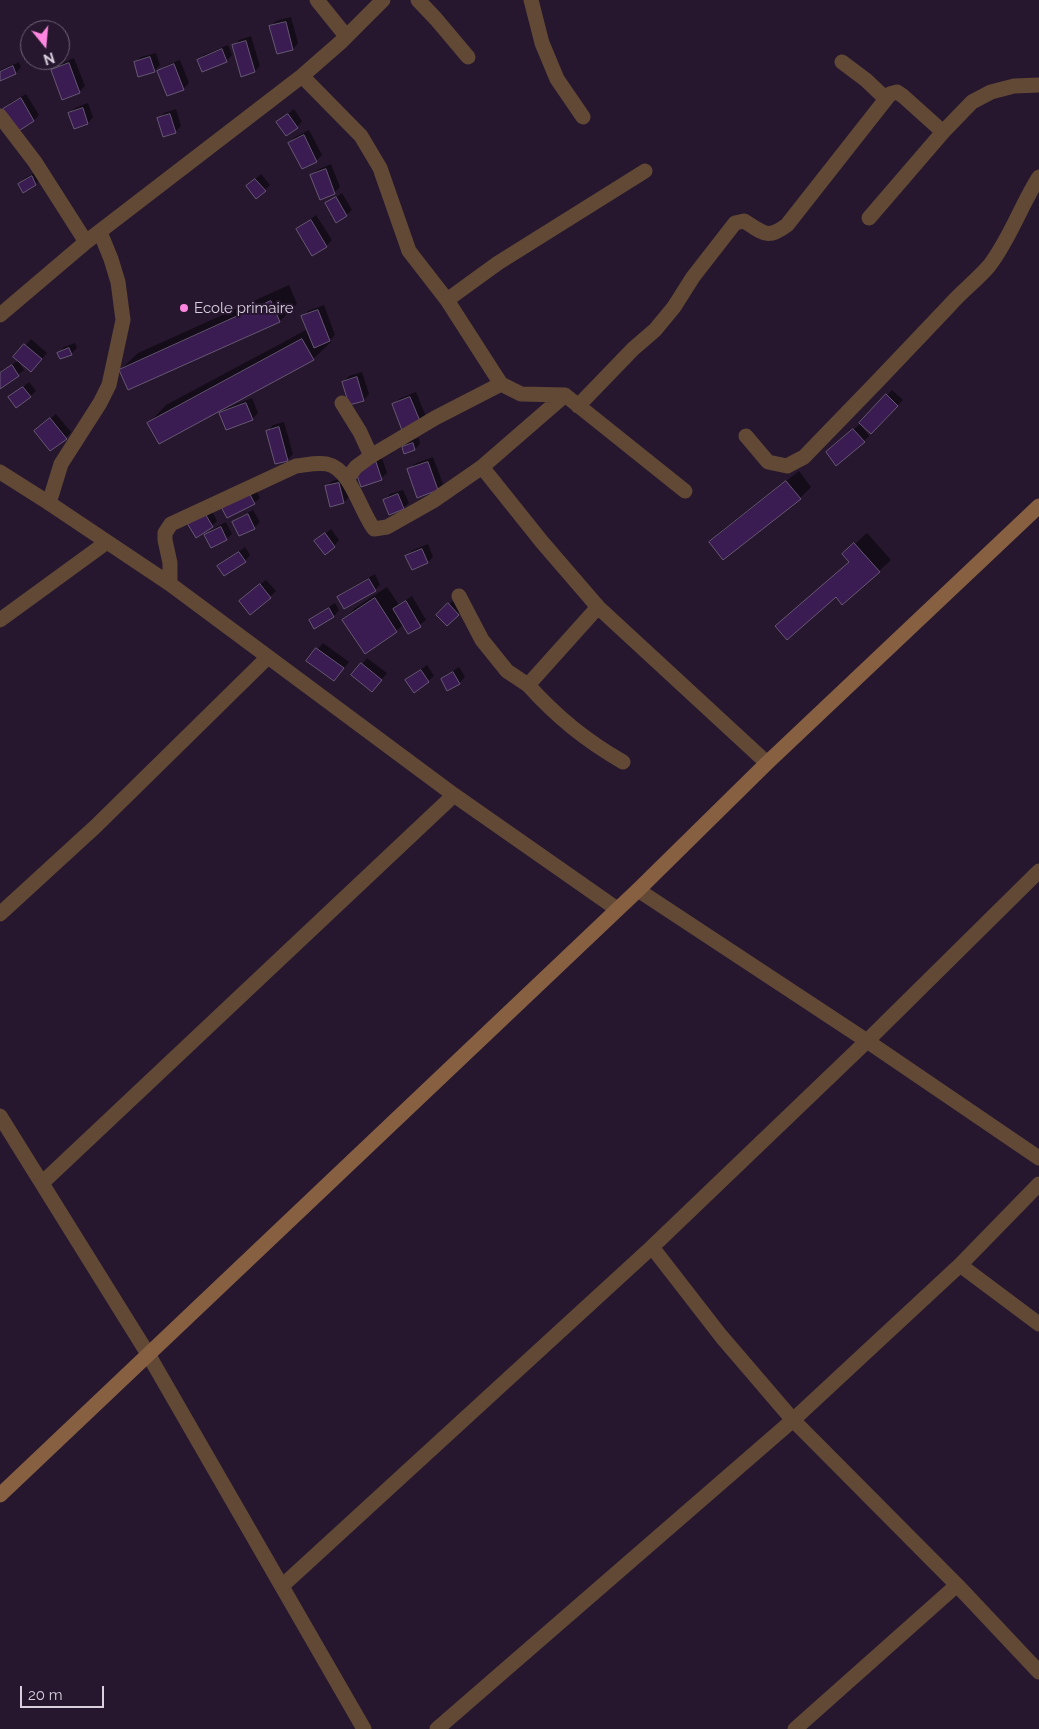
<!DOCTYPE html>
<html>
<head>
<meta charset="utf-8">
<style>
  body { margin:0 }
  #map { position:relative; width:1039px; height:1729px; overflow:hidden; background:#26172e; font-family:Raleway,sans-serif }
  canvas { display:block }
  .north { position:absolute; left:20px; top:20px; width:50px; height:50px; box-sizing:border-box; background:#26172e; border:1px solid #6e6175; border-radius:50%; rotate:163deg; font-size:14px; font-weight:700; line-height:20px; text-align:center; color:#d9cfdf }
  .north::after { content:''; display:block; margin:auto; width:18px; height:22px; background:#fe86e1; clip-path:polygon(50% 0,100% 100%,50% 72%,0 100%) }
  .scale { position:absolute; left:20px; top:1686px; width:84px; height:22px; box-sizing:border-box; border:2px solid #d9cfdf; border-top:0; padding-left:6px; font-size:15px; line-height:18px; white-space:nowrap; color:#d9cfdf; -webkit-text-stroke:4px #26172e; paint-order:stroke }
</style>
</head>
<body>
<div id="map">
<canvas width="1039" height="1729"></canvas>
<div class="north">N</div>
<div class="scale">20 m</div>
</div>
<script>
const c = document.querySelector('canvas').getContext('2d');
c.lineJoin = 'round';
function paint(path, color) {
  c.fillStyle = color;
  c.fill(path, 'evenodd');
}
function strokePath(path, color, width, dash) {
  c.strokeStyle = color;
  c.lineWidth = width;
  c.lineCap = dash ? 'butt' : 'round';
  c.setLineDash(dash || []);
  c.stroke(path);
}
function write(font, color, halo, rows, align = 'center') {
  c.font = font + ' Raleway,sans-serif';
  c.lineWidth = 4;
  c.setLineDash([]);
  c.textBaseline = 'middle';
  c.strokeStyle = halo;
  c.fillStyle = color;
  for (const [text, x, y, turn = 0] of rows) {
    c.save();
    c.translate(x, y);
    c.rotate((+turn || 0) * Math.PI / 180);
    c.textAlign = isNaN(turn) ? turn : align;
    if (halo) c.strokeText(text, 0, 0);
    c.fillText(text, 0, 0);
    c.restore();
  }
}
paint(new Path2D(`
  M291,17L298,43L293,49L278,53L271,26L276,21Z
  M251,36L260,66L255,71L234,46L239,40Z
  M228,45L232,55L226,61H198L204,55Z
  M156,53L160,65L154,71L135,62L141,57Z
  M74,58L85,86L79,92L52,70L58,65Z
  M180,60L189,83L183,89L159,71L165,66Z
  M19,62L21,67L16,73L0,79V70Z
  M26,94L39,115L34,120L5,109L10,103Z
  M88,103L93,117L88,123L74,127L69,113L75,108Z
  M176,109L181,126L175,132L159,119L164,113Z
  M294,109L302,121L297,127L278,122Z
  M309,130L322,155L316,161L302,168L289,143L295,137Z
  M331,164L340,187L334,193L311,176L317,170Z
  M38,171L41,178L36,184L23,191L19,184L25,178Z
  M261,174L270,185L265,190L253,181Z
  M342,193L352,210L346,215L327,204Z
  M316,215L332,240L326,246L298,229Z
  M289,285L297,304L280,321L120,370L138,353Z
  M324,305L335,335L330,340L331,342L313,359L228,405L229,407L252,398L258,413L252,419L220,413L227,406L149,423L166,405L308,329L303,316L308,311Z
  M31,339L47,353L36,365L15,357Z
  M75,343L77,348L71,354L59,353L64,347Z
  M18,361L24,370L0,388V372Z
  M362,372L369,394L364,400L350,404L343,382L349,376Z
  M29,382L36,391L30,396L10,398Z
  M892,390L903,400L871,433L860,423Z
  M416,392L427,419L421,424L394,405L399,399Z
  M56,414L71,432L66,438L41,426Z
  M284,422L293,454L287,460L268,431L273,425Z
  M860,424L869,436L864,441L833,447Z
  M419,438L420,444L415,449L403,447L409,441Z
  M433,457L443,484L437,489L409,470L414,464Z
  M382,458L387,473L381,478L357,471Z
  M799,471L811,487L800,498L711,542L722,530Z
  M344,478L349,497L344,502L326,487L332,481Z
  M254,486L260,498L254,503L227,517Z
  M403,490L409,503L403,508L385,500L390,494Z
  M210,508L217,521L212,526L196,536Z
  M253,510L260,522L254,528L233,522L239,517Z
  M226,522L232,534L226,539L206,535L211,530Z
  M331,529L339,540L334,546L316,541Z
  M867,533L891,560L879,571L776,626L850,561L844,554Z
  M428,544L433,557L428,562L407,556L413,550Z
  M245,547L250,555L245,561L219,567Z
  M375,574L380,585L375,590L339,597L344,592Z
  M266,580L276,591L251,613L246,596Z
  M387,587L399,605L412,596L426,620L409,633L404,624L396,631L343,620L355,608Z
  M455,599L464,608L447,624L438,615Z
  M335,603L339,610L334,616L315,627L310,620L316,615Z
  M323,643L349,662L334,680L308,661Z
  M367,658L387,673L377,685L353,675Z
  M427,665L434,676L428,681L407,680Z
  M459,667L465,677L459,683L442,679L448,674Z`), '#0007');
const building = new Path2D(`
  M286,22L293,50L277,54L269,26Z
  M246,41L255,72L241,77L232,45Z
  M222,49L227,62L202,72L197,60Z
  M150,57L155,72L138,77L134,62Z
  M69,63L80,93L62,100L51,70Z
  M174,64L184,90L167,96L157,71Z
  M13,66L16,74L0,81V72Z
  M21,98L34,121L17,132L3,109Z
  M83,108L88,124L74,129L68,113Z
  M170,114L176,133L163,137L157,118Z
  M288,114L298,128L286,136L276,122Z
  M304,135L317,162L302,169L288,143Z
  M326,169L335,194L320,200L310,175Z
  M32,176L36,185L23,193L18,184Z
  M255,179L266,191L256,199L246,186Z
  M336,197L347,216L336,223L325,203Z
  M311,220L327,247L312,256L296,229Z
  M271,301L280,322L128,390L119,370Z
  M318,310L330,341L314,348L301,316Z
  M302,339L314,360L159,444L147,423Z
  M24,344L42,359L31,372L13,357Z
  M69,348L72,355L60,359L57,353Z
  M12,365L19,376L0,389V373Z
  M357,377L364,401L349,405L342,382Z
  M23,387L31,397L16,408L8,397Z
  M886,394L898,406L871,434L859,423Z
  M410,397L422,426L403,433L392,404Z
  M246,403L253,420L226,430L219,413Z
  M50,418L67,439L50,451L34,431Z
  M279,427L288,461L275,464L266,431Z
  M853,429L865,442L836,466L826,452Z
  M413,443L415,450L404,454L402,447Z
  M376,462L382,480L361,487L355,470Z
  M428,462L438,490L417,498L407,469Z
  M786,481L801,499L723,560L709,542Z
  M339,483L344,503L330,507L325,486Z
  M248,491L255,504L227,518L220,505Z
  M398,494L404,509L389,515L383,500Z
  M204,512L213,527L196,538L187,523Z
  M248,514L255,529L239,536L232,522Z
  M221,527L227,540L211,548L204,535Z
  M325,533L335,547L325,555L314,541Z
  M854,543L880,572L842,605L836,597L787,640L775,626L849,562L842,554Z
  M422,549L428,563L412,570L405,556Z
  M239,552L246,562L224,576L217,566Z
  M369,579L376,591L344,609L337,597Z
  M260,584L271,598L250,615L239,601Z
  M375,598L397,632L365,654L342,620Z
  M406,601L421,627L408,634L393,609Z
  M448,603L459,615L447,626L436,615Z
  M329,608L334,617L314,629L309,620Z
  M316,648L344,668L334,681L306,661Z
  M361,663L382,680L372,692L351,675Z
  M421,670L429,682L414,693L405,680Z
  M453,672L460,684L447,691L441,679Z`);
paint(building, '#3a1b52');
strokePath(building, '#665874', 1);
strokePath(new Path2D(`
  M49,503L61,464L100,403L109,385L123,320L118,282L111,259L100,232`), '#614936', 15);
strokePath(new Path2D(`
  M317,0L346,36
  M418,0L436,19L468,57
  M531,0L542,43L557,79L583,117
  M842,62L866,80L886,99
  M302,76L361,136L380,168L409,251L447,300L501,384L521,394L565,395L685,491
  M0,116L35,162L86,242
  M869,218L943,132L972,102L991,92L1014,86L1039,85
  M447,300L498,263L645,171
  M0,315L86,242L302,76L342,41L383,0
  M342,403L360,432L371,456L356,467L347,479
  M578,406L633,349L655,330L674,307L693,277L735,223L744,221C764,233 767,240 787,225L890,94L897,92L903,96L943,132
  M746,436L768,462L787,466L804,457C853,407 901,357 949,306C961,292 977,280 989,266C1010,239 1021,205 1039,177
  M371,456L435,418L501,384
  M482,467L542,542L598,607L767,763
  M0,472L49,503L170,584L454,795L617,909
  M170,584V563L165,540V533L171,524L296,466C306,465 317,462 327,464C351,469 360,511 374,529L387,527L433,501L482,467L565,395
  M459,596L482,640L507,671L528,685L598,607
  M0,620L107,542
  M528,685C557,717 585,740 623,762
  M638,890L867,1041L1039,1158
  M0,914L96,826L268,657
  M0,1116L148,1354L364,1729
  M42,1183L454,795
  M652,1247L721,1336L793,1420L957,1585L1039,1672
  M960,1265L1039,1324
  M282,1586L652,1247L867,1041L1039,871
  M437,1729L793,1420L960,1265L1039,1184
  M795,1729L957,1585`), '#614936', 15);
strokePath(new Path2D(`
  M0,1495L638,890L767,763L1039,506`), '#876042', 15);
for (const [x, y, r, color] of [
  [184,308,5,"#fe86e1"]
]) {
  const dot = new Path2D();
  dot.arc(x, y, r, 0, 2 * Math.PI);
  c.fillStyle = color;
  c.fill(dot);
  strokePath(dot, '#26172e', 2);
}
write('15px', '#d9cfdf', '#26172e', [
  ["Ecole primaire",194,308]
], 'left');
</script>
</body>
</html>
